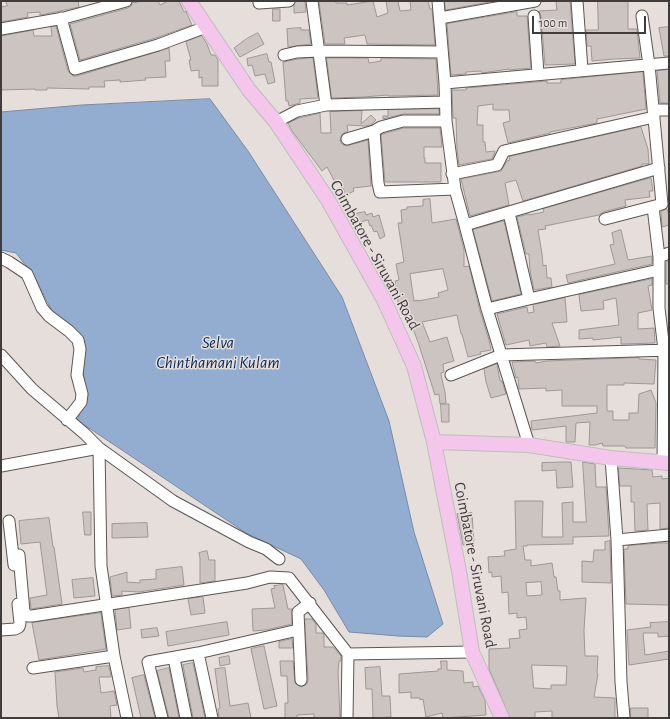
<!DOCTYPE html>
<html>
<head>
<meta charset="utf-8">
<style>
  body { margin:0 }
  #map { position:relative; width:670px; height:719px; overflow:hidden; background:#e6dedb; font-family:"Alegreya Sans",sans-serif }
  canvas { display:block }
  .frame { position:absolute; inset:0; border:2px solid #3f3c3b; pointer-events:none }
  .scale { position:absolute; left:532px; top:16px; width:114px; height:18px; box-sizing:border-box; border:2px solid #3f3c3b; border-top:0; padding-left:5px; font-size:12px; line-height:14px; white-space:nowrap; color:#3f3c3b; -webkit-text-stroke:3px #e6dedb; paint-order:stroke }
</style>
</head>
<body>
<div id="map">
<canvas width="670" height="719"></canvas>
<div class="frame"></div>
<div class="scale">100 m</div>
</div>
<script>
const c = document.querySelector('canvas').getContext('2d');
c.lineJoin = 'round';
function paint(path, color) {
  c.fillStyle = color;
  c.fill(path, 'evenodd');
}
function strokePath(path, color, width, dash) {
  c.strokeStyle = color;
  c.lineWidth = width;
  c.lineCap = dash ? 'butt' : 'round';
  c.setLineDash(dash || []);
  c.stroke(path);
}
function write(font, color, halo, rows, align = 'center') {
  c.font = font + ' "Alegreya Sans",sans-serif';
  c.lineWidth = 3;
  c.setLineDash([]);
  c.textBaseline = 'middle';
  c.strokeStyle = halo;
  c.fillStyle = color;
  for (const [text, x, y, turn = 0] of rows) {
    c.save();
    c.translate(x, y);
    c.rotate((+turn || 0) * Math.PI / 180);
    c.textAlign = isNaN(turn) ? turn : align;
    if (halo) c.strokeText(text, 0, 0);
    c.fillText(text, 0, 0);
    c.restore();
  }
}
const water = new Path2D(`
  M210,99L248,151L342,297L389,421L414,532L443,624L427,637L398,636L349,632L324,590L301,559L246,533L77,420L86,401L83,368L84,347L76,329L52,311L34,276L16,253L1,250V112L82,105Z`);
paint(water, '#93add1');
strokePath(water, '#7a8ba4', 1);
const building = new Path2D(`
  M6,1H78L79,7L41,15H40V12L27,13L28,17L1,22V7L7,6Z
  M133,1L134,3L140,1H158L160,5L168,1H179L184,12L186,11L187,14L192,25L156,38L80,60L70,24L128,8L131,6Z
  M296,1H305L306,12L294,13V6Z
  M336,1V3H347V5L373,1L377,17L388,13L386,1H398L400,11L411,10L410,1H428L430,9H432L435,45L367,44L365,35L344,38L345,44H325L319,2Z
  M445,1H495L446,10Z
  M570,1L575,64L545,65L541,16L539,11L557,10L556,2Z
  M598,1H628V29H637L640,58L614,59L592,61L591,46H587L586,30H598Z
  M273,9H280V21H273Z
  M517,12V16H527L531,68L509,70V69L482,73L481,71L466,72V74L451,75L447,24Z
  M56,26L68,71L73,76H77L169,48L170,61H165L166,77L145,78L146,80L120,82V80L104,81L105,87H89V89L47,88V90H35V89L1,90V36L33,30L34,36H52L51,27Z
  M669,27V56H664L659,28Z
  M301,28V30H309L311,44L288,47L287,29Z
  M258,33L264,44L240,57L234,48L246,39Z
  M202,36L207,44L211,55H215L218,60V86H202V77L199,78V70L191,71L189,60H191L186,42Z
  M267,54L269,62H271L275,82L268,84L265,74L255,76L252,65L248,66L247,59Z
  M313,58L318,98L300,99V103L289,106L288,101H286L283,62L298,59Z
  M327,58H368L369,63L381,61V58L436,59L438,95L388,96V95L363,97L332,98Z
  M669,70V103H660L657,71Z
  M643,72L646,109L597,119V123L550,132V133L546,134L508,143L503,123L510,121L509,110H493V104L478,106L477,125H483V142H485L486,152L495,151V152L492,159L459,165L457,149L456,118H453L452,90H466V88L547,81V83H561V80Z
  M439,109V114H403L383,119V116H388V110Z
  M362,111L361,124L371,115L376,120L371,125L365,126L347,125L348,131L342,134L340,141L342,144L346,146L368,140L371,186L353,188L354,191L346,195L340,182L336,184L327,167L322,171L292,131L288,123L299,118L320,113L321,133H331L330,112Z
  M641,127L648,149L649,164H642V166L523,201L516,180L505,183L509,205L470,216L461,179L501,171L507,161L510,160L509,157Z
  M404,128H440L442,147H424V158H425V163H441V182H385L381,135Z
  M651,178L653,191H649L650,197L625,200L626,206L603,212L599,215L545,226L546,229L538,230L542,254L543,266L546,265L547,278H551L552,287L534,290L530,271L529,254H526L517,217L529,214V215L544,212L543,209Z
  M430,199L432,223L456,219L464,250V267L469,266L480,311L489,340L491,350L480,352L481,354L468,357L462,334H461L457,315L422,322L430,342L447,337L454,361L443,364L444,372L441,373V375L445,392L446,403L440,404L439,394L435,395L418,342L410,321L408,322L404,301L398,302L395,281L399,280L396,264L404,262L398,223H402L401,210L407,209V207L423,206V200ZM443,269L448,290L438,293L439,297L418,301V300L414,301L410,274Z
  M667,209L669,215V225L662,227L661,212Z
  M365,212L366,215L372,213L373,217L379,215L385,236L380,239L377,231L374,232L371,225L370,226L368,220L357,223L355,214Z
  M504,221L521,294L492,301L473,230Z
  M621,230L628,260L652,256V264L568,283L566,275L615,264L610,245L614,244L612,233Z
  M669,261V284H666V262Z
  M652,279V285L648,286L652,310L638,313V329L654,328L655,343L621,344V337L593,340V338L579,339V330L619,325L616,298L603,301L604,309L581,311L579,295Z
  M565,298L567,322L552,323L560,346L547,347L546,343L530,346L529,340L506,345L497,314L527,307L528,313L534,312L533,305Z
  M639,358V359L656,360L654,384L624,383V385H607V411H613V420H629V413H638L639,394L651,390L656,403L655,448H626L625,446H603L602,443L596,445H589L590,422L576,423L575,442H566V426L532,430L531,421L597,413V406H562V390L546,391V388L519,389L518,377L516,378L512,362L535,361L536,363L547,361Z
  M497,364L500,381H502L506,394L491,398L486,382L484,369Z
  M441,404H449V422H442Z
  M563,462H571L573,487L557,488L556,470L542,471V463Z
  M583,462L595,464L596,487H606L609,536L573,537V544L527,545V546H523L525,560H531V566L552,563L554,577H556L558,591H560V600L586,598L584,631L585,656H598L597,673L598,674L594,697L615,698V718H552V711L535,712V718H510L489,669V649L510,648L509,639L520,638L519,630L527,629L526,617L517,618V613L509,614L508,592L502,593L501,576L492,577V572L489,573L488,557L505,556L504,551L516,549L515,501H543L542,537H563L562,503L573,502V522H586ZM541,582L542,595L527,596L526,583ZM532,665L567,666L566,685H551V689L534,688Z
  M619,468L652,470L653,477L662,476V479L669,478V528L660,529V503L647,504L648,530L635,531L634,502H631V486H620Z
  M83,512H91V535H85Z
  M472,513L474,545H463L457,514Z
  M49,518L53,547H54L62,604L31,609L30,598L47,595L40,542L21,544L19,521Z
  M147,523L148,537L112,538V524Z
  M610,541L611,583L582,582V561L593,562L594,550H605V542Z
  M660,543H669V605L626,604L624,549H628V546Z
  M207,551L209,560H215V581L200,583V558L199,553Z
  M182,567L184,585L139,592L122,591V595L112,596L110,577L127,572V582L140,583V580L156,579V570Z
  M93,578L95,596L74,598L72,580Z
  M283,585L288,609H292V624L266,630L253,631L252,609L275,608L271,589L275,588L274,586Z
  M203,597L205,613L191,615L188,599Z
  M129,608L131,628L117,630L115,610Z
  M101,613L106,649L39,660L32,623Z
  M305,619H312L316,624V633H323L324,635V647H333L341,656V661H339L338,672L340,718H314V714L297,715V718H285V703H288L287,676H281L280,661H293L295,683L301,687L307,684L308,680Z
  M227,622L229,635L168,646L166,632Z
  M669,622V636L658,637V633H643L645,655L669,651V659L629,665L627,630L651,627L650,623Z
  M157,628L159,636L142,638L141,630Z
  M292,639L293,648H279V642Z
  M264,646L277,706L264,709L251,649Z
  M229,656L230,664L220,666L219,658Z
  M441,661H447V670L463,671L464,683L473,682V687L478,686L485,700L486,715L443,718L442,713L426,717L423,699L420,700V698H411V692L399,693V674L438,671V669H441Z
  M193,663L205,718H193L183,665Z
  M109,666L111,677H99L101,693L114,691L117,705L110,706L111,718H59L57,706L55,672L83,668L84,672L96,670V667Z
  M380,667L382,696H390L391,717L373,718L372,689H366L365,668Z
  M169,668L179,718H169L157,671Z
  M225,668L230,706L248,703L251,718H219L218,709L220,708L215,669Z
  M144,675L155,718H141L132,678Z
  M631,708H648V718H631Z`);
paint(building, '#cbc4c0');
strokePath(building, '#9e9794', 1);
const minor = new Path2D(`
  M312,1L326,105
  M438,1L445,83L446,121L455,189L465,225L487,309L529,445
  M577,1L582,70
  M259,3L289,1
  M534,16L538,74
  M642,16L649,65L662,204
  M61,18L75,69L158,45L206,27
  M440,18L535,1
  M1,29L64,18L126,1
  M284,55L297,52L319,51L442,52
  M445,83L669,63
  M653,110H669
  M276,122L297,111L326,105L445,102
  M374,131L378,183L380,192L455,189
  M347,139L374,131L381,127L403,121H446
  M452,174L497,165L504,151L654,117
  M653,207L659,257V308L664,350L663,463
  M509,213L529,299L659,270
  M605,219L659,205
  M465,225L659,168
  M659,257L669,253
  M1,258L9,262L27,274L42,308L49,316L69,331L78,340L80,349L77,375L82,394L81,402L67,420
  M487,309L529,299
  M1,355L32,389L85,434L99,448L101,566L114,656L127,718
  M451,375L501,355L669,350
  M611,458L617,540L621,682L624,718
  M1,466L99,448L173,501L249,542L266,549L279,559
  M9,521L14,565
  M617,540L669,535
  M19,555L24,612L28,616H32L247,583L270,577L289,578L348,654
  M1,630L15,629L19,627L20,623L18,604
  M198,653L298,630
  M174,658L186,718
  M33,668L114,656
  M301,680L298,612L310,603
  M162,718L148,662L198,653L212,718
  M347,718L348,654L472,652`);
const major = new Path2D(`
  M189,1L249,90L276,122L328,200L383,298L414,366L434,442L459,571L472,652L502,718
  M434,442L529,445L611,458L669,463`);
strokePath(minor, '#5c5653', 13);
strokePath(major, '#bebdbc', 16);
strokePath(minor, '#fff', 11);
strokePath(major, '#f4c6eb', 14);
write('16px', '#3f3c3b', '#e6dedb', [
  ["Coimbatore - Siruvani Road",375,255,61],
  ["Coimbatore - Siruvani Road",475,565,79]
]);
write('italic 17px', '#072a57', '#e6dedb', [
  ["Selva",218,343],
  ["Chinthamani Kulam",218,363]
]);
</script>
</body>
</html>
